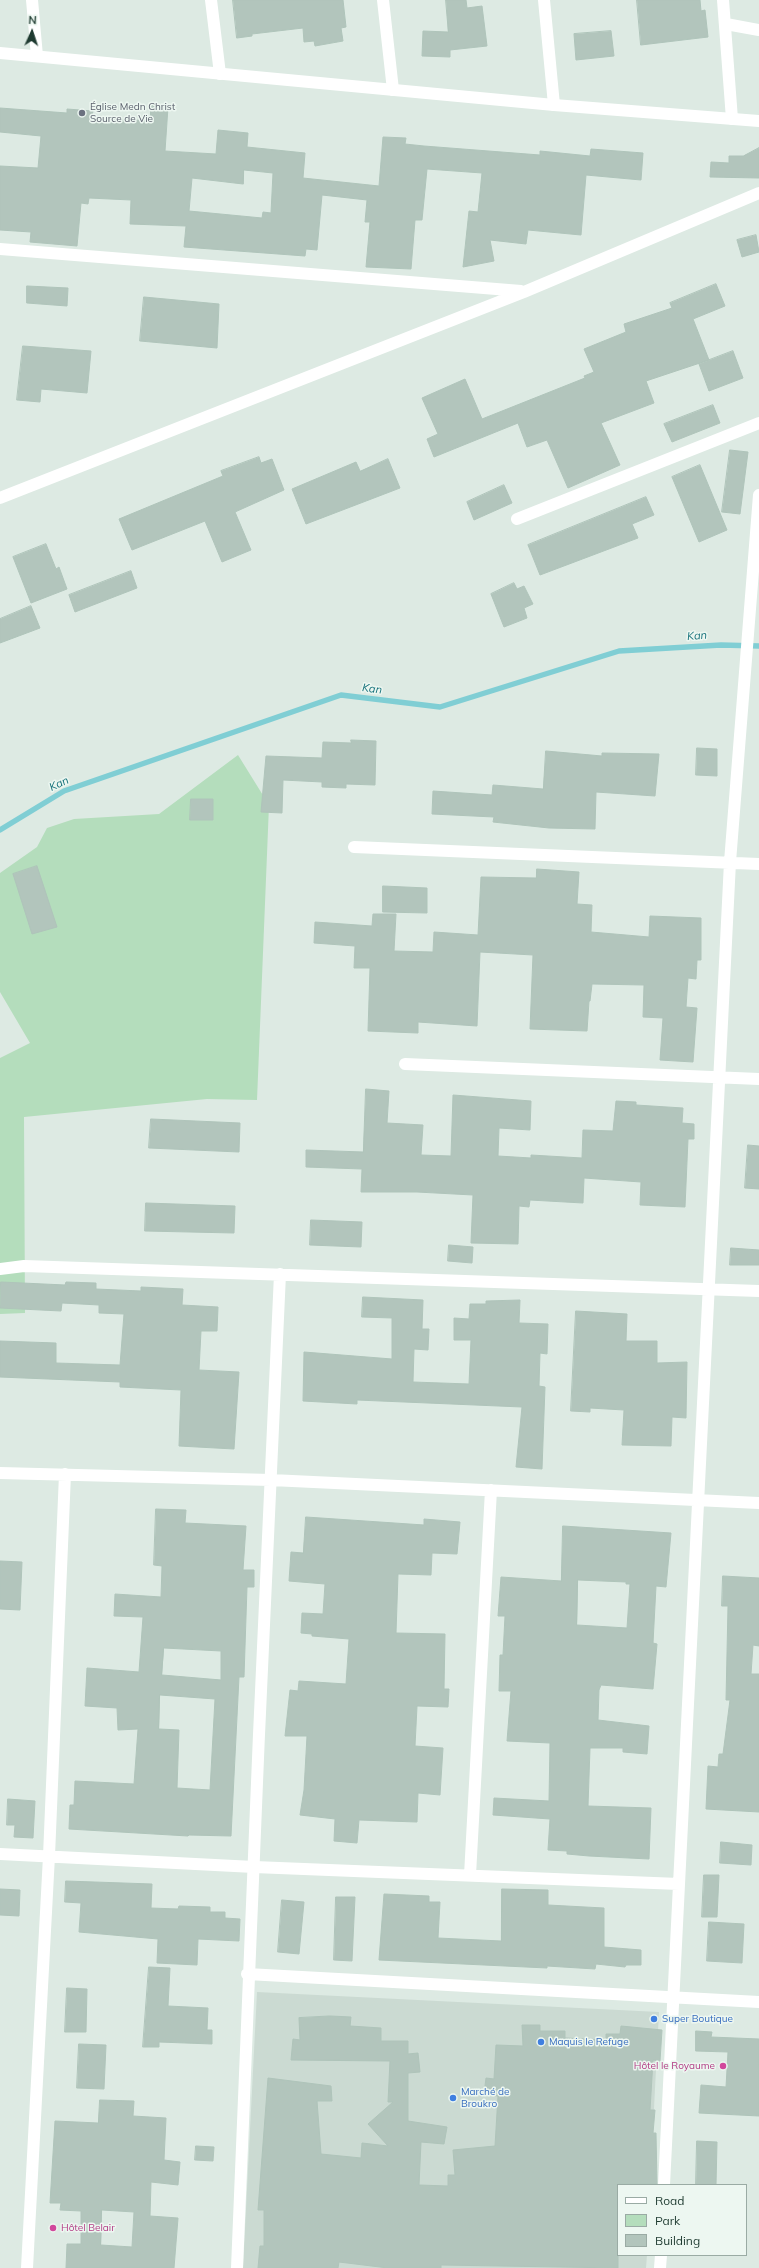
<!DOCTYPE html>
<html>
<head>
<meta charset="utf-8">
<style>
  body { margin:0 }
  #map { position:relative; width:759px; height:2268px; overflow:hidden; background:#ddeae3; font-family:Mulish,sans-serif }
  canvas { display:block }
  .legend { position:absolute; left:617px; top:2184px; width:130px; height:72px; box-sizing:border-box; background:#edf7f1; border:1px solid #9aaba4; margin:0; padding:5px 7px; list-style:none; font-size:12px; color:#1e3a30 }
  .legend li { display:flex; align-items:center; gap:8px; height:20px }
  .legend b { width:20px; border:1px solid #9aaba4 }
  .north { position:absolute; left:12px; top:12px; width:40px; height:40px; -webkit-text-stroke:3px #edf7f1; paint-order:stroke; rotate:3deg; font-size:11px; font-weight:700; line-height:16px; text-align:center; color:#1e3a30 }
  .north::after { content:''; display:block; margin:auto; width:14px; height:18px; background:#1e3a30; clip-path:polygon(50% 0,100% 100%,50% 72%,0 100%) }
</style>
</head>
<body>
<div id="map">
<canvas width="759" height="2268"></canvas>
<ul class="legend">
<li><b style="height:5px;background:#fff"></b>Road</li>
<li><b style="height:11px;background:#b4ddbc"></b>Park</li>
<li><b style="height:11px;background:#b2c5bc"></b>Building</li>
</ul>
<div class="north">N</div>
</div>
<script>
const c = document.querySelector('canvas').getContext('2d');
c.lineJoin = 'round';
function paint(path, color) {
  c.fillStyle = color;
  c.fill(path, 'evenodd');
}
function strokePath(path, color, width, dash) {
  c.strokeStyle = color;
  c.lineWidth = width;
  c.lineCap = dash ? 'butt' : 'round';
  c.setLineDash(dash || []);
  c.stroke(path);
}
function write(font, color, halo, rows, align = 'center') {
  c.font = font + ' Mulish,sans-serif';
  c.lineWidth = 3;
  c.setLineDash([]);
  c.textBaseline = 'middle';
  c.strokeStyle = halo;
  c.fillStyle = color;
  for (const [text, x, y, turn = 0] of rows) {
    c.save();
    c.translate(x, y);
    c.rotate((+turn || 0) * Math.PI / 180);
    c.textAlign = isNaN(turn) ? turn : align;
    if (halo) c.strokeText(text, 0, 0);
    c.fillText(text, 0, 0);
    c.restore();
  }
}
paint(new Path2D(`
  M257,1992L659,2012L650,2185H618V2255H647L646,2268H243Z`), '#cbdad2');
paint(new Path2D(`
  M238,755L269,805L257,1100L207,1099L24,1117L25,1313L0,1314V1058L30,1043L0,992V873L37,847L47,828L74,819L159,814Z`), '#b4ddbc');
strokePath(new Path2D(`
  M0,830L64,791L341,695L440,707L619,651L721,645L759,646`), '#80ced4', 5.5);
const building = new Path2D(`
  M233,0H343L346,27L341,28L343,41L315,46L314,41L304,42L303,28L252,34V36L237,38Z
  M446,0H466L467,8L482,6L487,46L450,50V57L422,56L423,31L448,32Z
  M637,0H700L701,11L705,10L708,37L641,45Z
  M611,31L614,56L576,60L574,34Z
  M151,105L168,107L165,151L216,154L218,130L248,133L247,147L305,153L303,178L379,186L383,137L406,138L405,144L424,146L540,155V151L590,156L591,149L643,153L641,180L586,175L581,235L528,230L526,244L490,240L494,261L463,267L469,211L478,212L482,173L427,169L422,220H415L411,269L366,267L370,222H365L367,200L322,195L317,250L306,249L305,256L184,247L186,226L130,224L131,200L89,198L88,204L81,203L77,246L30,242L31,232L0,230V166L38,168L41,136L0,132V108L67,113V109L93,111L92,117L150,121ZM244,170L273,173L271,213L263,212L262,218L189,211L192,178L243,184Z
  M759,148V178L710,177L711,162L729,163V156H743Z
  M756,235L759,252L742,257L737,240Z
  M716,284L725,306L693,319L709,360L646,381L654,403L601,423L620,465L568,488L547,440L527,447L518,423L434,457L427,439L438,434L422,398L465,379L482,419L585,378L584,376L594,372L584,349L626,332L624,324L672,308L670,303Z
  M27,286L68,288L67,306L27,303Z
  M144,297L219,304L217,348L140,341Z
  M23,346L91,351L87,393L41,389L40,402L17,400Z
  M733,351L743,378L709,391L699,364Z
  M713,405L720,423L672,442L664,424Z
  M730,450L748,452L740,514L722,512Z
  M259,457L261,463L272,459L284,490L235,512L251,550L222,562L205,521L132,550L119,519L223,476L221,471Z
  M388,459L400,488L306,524L292,489L356,462L360,471Z
  M700,465L727,530L699,542L672,477Z
  M504,485L512,503L474,520L467,502Z
  M646,497L654,515L632,524L638,538L540,575L528,545Z
  M46,544L56,569L59,567L67,589L31,603L13,557Z
  M131,571L137,588L75,612L69,595Z
  M514,583L517,589L524,586L533,604L524,608L527,618L504,627L491,594Z
  M31,606L40,628L0,643V619Z
  M351,740L376,741L375,785L346,784V788L322,787V782L283,780L282,813L261,812L266,756L322,758L323,742L351,743Z
  M697,748L717,749V776L696,775Z
  M546,751L602,756V753L659,754L655,796L596,792L595,829L549,828L493,822L494,817L432,814L433,791L492,795L493,785L543,789Z
  M191,799H213V820H190Z
  M37,866L57,927L32,934L13,874Z
  M537,869L579,872L577,904L592,905L591,932L649,937L650,916L701,918V960H697L696,979L688,978L686,1007L697,1008L693,1062L660,1060L663,1018L643,1017L644,985L592,984L590,1001H589L587,1031L530,1029L533,955L480,952L477,1026L418,1022V1033L368,1031L370,968H354L355,946L314,943L315,922L372,926L373,914H396L394,951L433,952L434,932L478,935L481,877L536,878Z
  M383,886L427,888V913L383,912Z
  M366,1089L389,1091L387,1123L423,1125L421,1155L451,1156L453,1095L531,1101L530,1130L499,1128L498,1156L531,1158V1155L582,1158L583,1130L613,1131L616,1101L636,1102V1105L683,1108L682,1123L694,1124V1139H688L685,1207L640,1205L641,1182L584,1178L583,1203L530,1200L529,1207L519,1206L518,1244L471,1243L473,1195L417,1192H361L362,1169L306,1167V1150L363,1152Z
  M151,1119L240,1123L239,1152L149,1148Z
  M748,1145L759,1146V1189L745,1188Z
  M146,1203L235,1206L234,1233L145,1231Z
  M311,1220L362,1222L361,1247L310,1245Z
  M449,1245L473,1247L472,1263L448,1261Z
  M731,1248L759,1250V1265H730Z
  M1,1282L65,1285L66,1282L96,1283V1289L141,1291V1287L183,1289L182,1305L218,1307L217,1331H201L199,1370L239,1372L234,1449L179,1446L181,1390L120,1387V1382L0,1377V1341L56,1343V1363L120,1365L124,1314L99,1313V1305L62,1303L61,1311L0,1308Z
  M363,1297L423,1300L422,1329H429L428,1350L414,1349L413,1382L469,1384L471,1340H454V1318L469,1319L470,1304H486V1301L520,1300L519,1323L548,1324L547,1354L540,1353L539,1386L545,1387L542,1469L516,1467L522,1407L357,1400V1404L303,1401L304,1352L392,1359V1318L362,1317Z
  M576,1311L627,1314L626,1341H657V1363L687,1362L686,1418L672,1417L671,1446L622,1445L624,1410L590,1408V1412L571,1411Z
  M156,1509L186,1510L185,1523L246,1526L243,1570H254V1587H247L244,1677H239L231,1836L189,1835L188,1836L69,1829L70,1805H74L75,1781L134,1784L138,1729L118,1730L117,1708L85,1706L87,1668L139,1672L143,1617L114,1616L115,1594L161,1597L162,1566L154,1565ZM164,1648L221,1651V1680L162,1675ZM160,1695L215,1699L210,1790L177,1788L179,1730L159,1729Z
  M306,1517L424,1525V1519L460,1522L457,1554L432,1553L431,1575L398,1574L396,1633L445,1634L444,1689H449L448,1707L417,1706L415,1746L443,1748L440,1795L418,1793L417,1822L359,1820L357,1843L334,1841L335,1819L300,1815L304,1790L307,1736H285L290,1690L298,1691L299,1681L346,1684L349,1639L312,1636V1634L301,1633L302,1613L323,1614L325,1584L289,1581L291,1552L303,1553Z
  M563,1526L671,1533L666,1587L656,1586L653,1643L657,1644L653,1689L601,1685L599,1690L598,1720L649,1726L647,1754L623,1752V1748H590L588,1806L651,1808L649,1859L589,1856L567,1854V1851L548,1850L550,1819L493,1815L494,1798L549,1801L550,1743L507,1741L511,1691H499L500,1655H503L505,1616H498L501,1577L561,1581ZM578,1580L626,1582V1584H630L627,1628L577,1625Z
  M0,1561L22,1562L20,1610L0,1609Z
  M723,1576L759,1578V1646L753,1645L751,1674H759V1812L706,1809L708,1766L718,1767L719,1754H723L730,1700H726L728,1606H722Z
  M8,1799L35,1801L33,1838L14,1837L15,1825H7Z
  M721,1842L752,1845L751,1865L720,1863Z
  M704,1875H719L717,1917H702Z
  M66,1881L152,1884L151,1908L178,1909L179,1906L210,1907V1912H225V1918L240,1919L239,1941L198,1939L197,1965L157,1963L158,1939L79,1932L81,1903L65,1902Z
  M0,1889L20,1890L19,1916L0,1915Z
  M502,1889L548,1890V1905L604,1908V1947L641,1950V1965H626L625,1967L596,1964L595,1969L547,1966V1968L379,1960L384,1894L429,1896V1902H440L438,1938L501,1941Z
  M336,1897H355L352,1961L334,1960Z
  M282,1900L304,1902L299,1954L278,1952Z
  M709,1922L744,1924L742,1963L707,1961Z
  M149,1967L170,1968L168,2006L208,2008L207,2030H212V2044L159,2042V2047H143Z
  M67,1988L87,1989L86,2032H65Z
  M330,2016L351,2017L350,2026L381,2028V2041H408V2054L418,2053L420,2072L408,2073V2121L447,2127L444,2144L421,2142L419,2185L448,2186V2175H455L453,2150L495,2146L498,2096L484,2094L486,2078L494,2079L496,2045L523,2046L522,2025H540V2031H565V2038L606,2040V2034H620L621,2026L662,2030L660,2061L653,2060L650,2110H655L653,2133H656L657,2184H618V2268L441,2265V2268H388L339,2262L338,2268H258L260,2246H264V2210H258L268,2078L331,2086L332,2101H317L321,2154L361,2158L362,2143L388,2146L368,2124L393,2102H388L390,2061L291,2060L293,2039L300,2040L299,2018Z
  M696,2031L712,2032L711,2037L759,2039V2116L699,2113L701,2085L726,2087L728,2052L696,2051Z
  M79,2044L106,2045L104,2089L77,2088Z
  M100,2100L134,2101L133,2116L166,2118L164,2160L180,2162L178,2185L151,2182L150,2216L178,2218L174,2268H66L67,2244H81V2211L60,2210L61,2203H50L55,2121L98,2123ZM102,2210L134,2212L132,2247L101,2245Z
  M697,2141L717,2142L716,2185H696Z
  M196,2146L214,2147L213,2161L195,2160Z`);
paint(building, '#b2c5bc');
strokePath(building, '#afc4ba', 1);
strokePath(new Path2D(`
  M32,0L37,56
  M211,0L220,74
  M383,0L393,90
  M544,0L554,105
  M723,0L732,119
  M726,24L759,30
  M0,249L521,291
  M0,498L524,292L759,193
  M517,519L759,423
  M354,847L759,864
  M405,1064L759,1079
  M0,1269L24,1266L759,1291
  M0,1473L271,1480L759,1503
  M0,1854L254,1867L679,1884
  M470,1875L491,1490
  M247,1974L759,2002
  M664,2185L730,862L759,495
  M27,2268L49,1856L65,1474
  M237,2268C249,1937 265,1605 280,1274
  M660,2268L661,2255`), '#fff', 12);
strokePath(new Path2D(`
  M0,53L554,105L759,121`), '#fff', 12);
for (const [x, y, r, color] of [
  [82,113,4,"#6b7280"],
  [654,2019,4,"#3f7fe0"],
  [541,2042,4,"#3f7fe0"],
  [723,2066,4,"#d1479c"],
  [453,2098,4,"#3f7fe0"],
  [53,2228,4,"#d1479c"]
]) {
  const dot = new Path2D();
  dot.arc(x, y, r, 0, 2 * Math.PI);
  c.fillStyle = color;
  c.fill(dot);
  strokePath(dot, '#edf7f1', 1.5);
}
write('10px', '#5b616d', '#edf7f1', [
  ["Église Medn Christ",90,107],
  ["Source de Vie",90,119]
], 'left');
write('10px', '#366cbe', '#edf7f1', [
  ["Super Boutique",662,2019],
  ["Maquis le Refuge",549,2042],
  ["Marché de",461,2092],
  ["Broukro",461,2104]
], 'left');
write('10px', '#b23c85', '#edf7f1', [
  ["Hôtel le Royaume",715,2066],
  ["Hôtel Belair",61,2228,"left"]
], 'right');
write('italic 11px', '#15717a', '#edf7f1', [
  ["Kan",697,636,-4],
  ["Kan",372,689,7],
  ["Kan",59,784,-26]
]);
</script>
</body>
</html>
